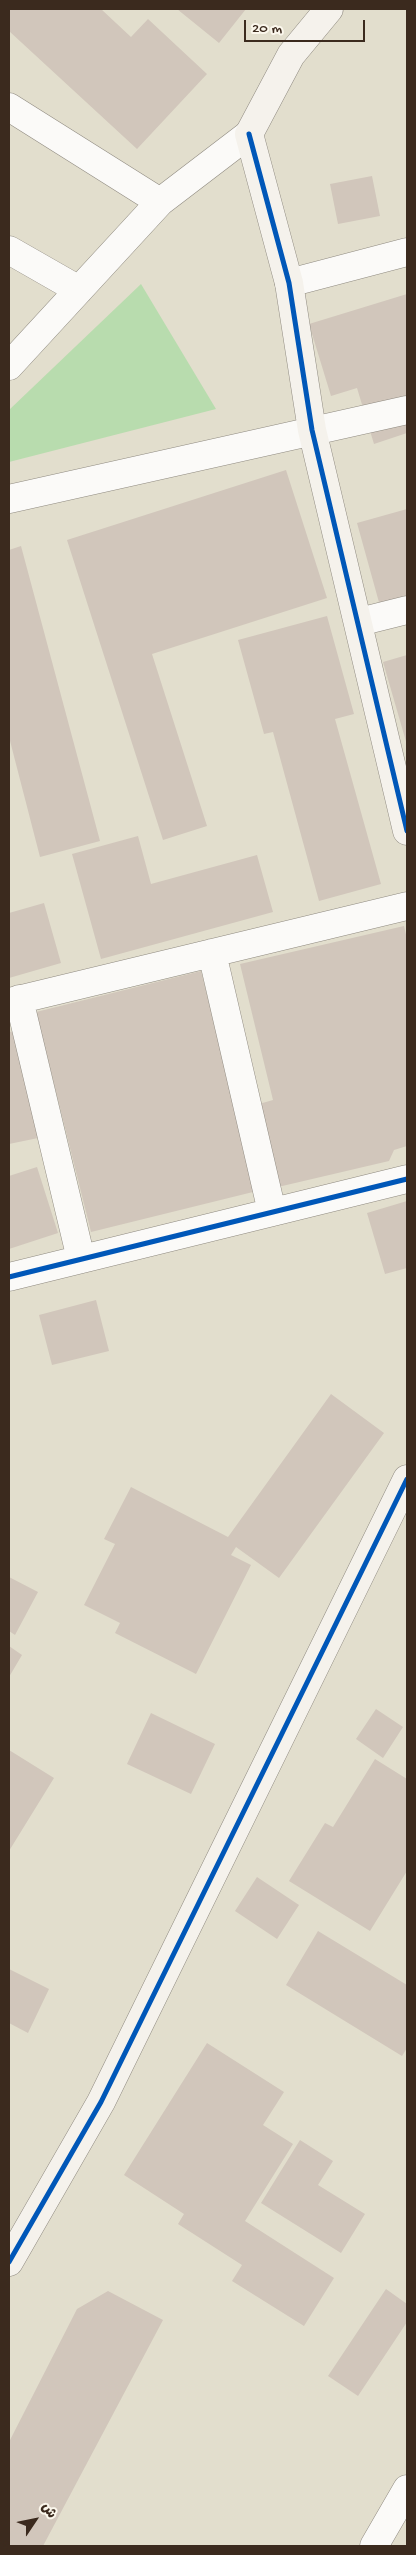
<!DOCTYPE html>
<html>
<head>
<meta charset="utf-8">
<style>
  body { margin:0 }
  #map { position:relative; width:416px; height:2555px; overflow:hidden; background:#e2decd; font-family:"Gochi Hand","Playpen Sans Arabic",sans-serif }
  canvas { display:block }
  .frame { position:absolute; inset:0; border:10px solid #3b2a1e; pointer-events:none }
  .north { position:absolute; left:10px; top:2495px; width:50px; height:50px; -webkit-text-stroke:4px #fbf7ec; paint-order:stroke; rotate:56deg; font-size:14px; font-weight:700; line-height:20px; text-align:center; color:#3b2a1e }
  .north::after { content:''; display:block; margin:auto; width:18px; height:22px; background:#3b2a1e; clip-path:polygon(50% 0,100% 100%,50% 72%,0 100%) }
  .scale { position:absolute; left:244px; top:20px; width:121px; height:22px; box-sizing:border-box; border:2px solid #3b2a1e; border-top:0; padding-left:6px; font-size:15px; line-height:18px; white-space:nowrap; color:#3b2a1e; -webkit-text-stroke:4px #fbf7ec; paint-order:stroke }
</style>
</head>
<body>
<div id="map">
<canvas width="416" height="2555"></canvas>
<div class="frame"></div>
<div class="north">ش</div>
<div class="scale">20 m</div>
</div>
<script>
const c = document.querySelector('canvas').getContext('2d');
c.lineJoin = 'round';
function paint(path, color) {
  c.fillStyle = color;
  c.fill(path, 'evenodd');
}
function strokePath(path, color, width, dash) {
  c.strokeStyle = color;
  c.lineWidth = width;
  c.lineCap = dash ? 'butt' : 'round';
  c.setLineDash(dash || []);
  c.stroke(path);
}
paint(new Path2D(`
  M141,284L216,409L9,462V410Z`), '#b8dcae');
paint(new Path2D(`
  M9,9H101L131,37L148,19L207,74L137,149L9,31Z
  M177,9H246L219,43Z
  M372,176L380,216L338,224L330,184Z
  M407,294V433L374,444L357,388L331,396L309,324Z
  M286,470L327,598L152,654L207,826L163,840L67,540Z
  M407,509V617L385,624L357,523Z
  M21,546L100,841L40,857L9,737V550Z
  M327,616L354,714L335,719L381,884L319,901L273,732L264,734L238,640Z
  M407,655V745L383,662Z
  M138,836L151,884L257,855L273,912L101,959L72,854Z
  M44,903L61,963L9,978V913Z
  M404,926L407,939V1146L394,1150L389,1161L278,1187L259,1104L273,1100L240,964Z
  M201,971L257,1191L91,1232L36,1012Z
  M16,1031L38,1138L9,1144V1032Z
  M37,1167L58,1233L9,1249V1176Z
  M407,1201V1268L385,1274L367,1213Z
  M96,1300L109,1351L52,1365L39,1315Z
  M331,1394L384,1433L279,1578L236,1547L231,1555L251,1565L196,1674L115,1633L120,1623L84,1605L115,1544L104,1539L131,1487L228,1537Z
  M9,1577L38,1592L15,1635L9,1631Z
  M9,1646L22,1655L9,1677Z
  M376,1709L403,1727L383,1758L356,1739Z
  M151,1713L215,1744L191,1794L127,1764Z
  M9,1750L54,1778L9,1851Z
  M375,1759L407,1779V1871L370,1931L289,1881L325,1823L333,1827Z
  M257,1877L299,1905L277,1939L235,1911Z
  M318,1931L407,1985V2048L402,2056L286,1985Z
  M9,1969L49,1989L28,2033L9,2023Z
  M207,2043L284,2092L263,2125L293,2144L245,2221L334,2278L304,2326L232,2281L242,2265L178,2224L184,2214L124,2175Z
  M300,2140L333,2161L318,2185L365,2214L341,2253L261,2203Z
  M386,2289L407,2304V2322L358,2396L328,2376Z
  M108,2291L163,2320L43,2546H9V2442L77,2309Z`), '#d1c6bb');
const street = new Path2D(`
  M9,107L160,202
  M9,250L79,290
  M289,283L407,252
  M9,366L160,202L249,134
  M9,499L407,410
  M359,622L407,610
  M212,953L272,1212
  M19,999L81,1259
  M9,1002L407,906
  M9,1277L407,1179
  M374,2546L407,2489`);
const secondary = new Path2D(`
  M329,9L291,55L249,134L289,283L312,430L407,831
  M9,2262L101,2102L407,1479`);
strokePath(street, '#8f8a80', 29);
strokePath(secondary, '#8f8a80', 29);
strokePath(street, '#fbfaf8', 28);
strokePath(secondary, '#f5f2ec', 28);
strokePath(new Path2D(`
  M249,134L289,283L312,430L407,831
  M9,1277L407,1179
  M9,2262L101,2102L407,1479`), '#0057b8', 5);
</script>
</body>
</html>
